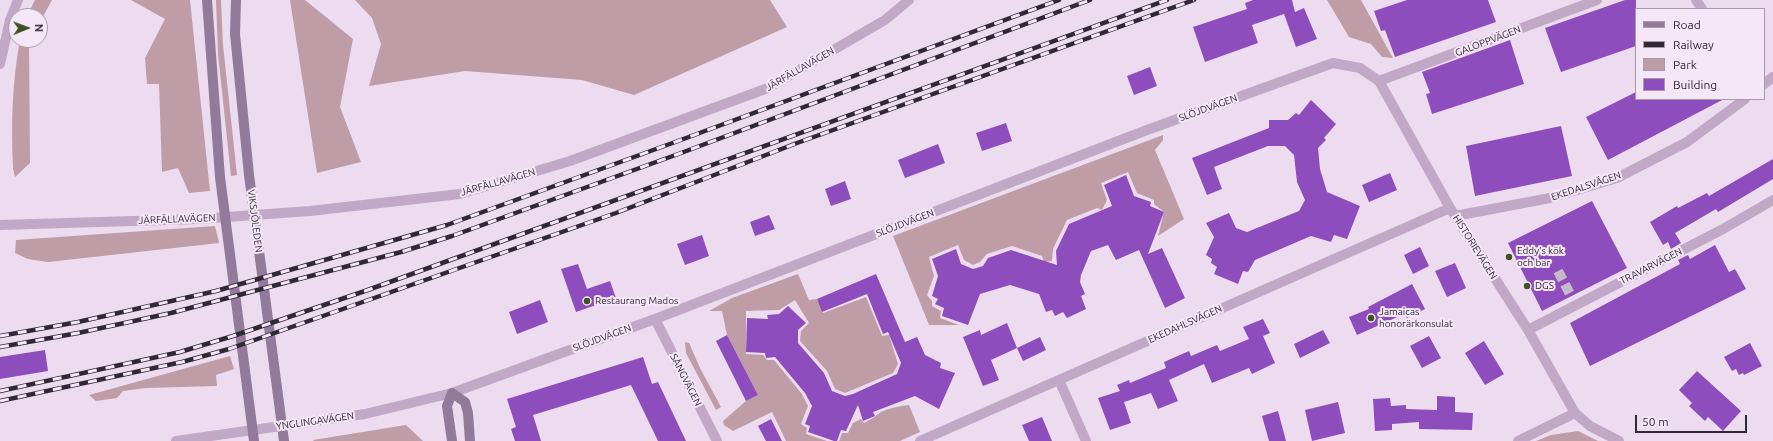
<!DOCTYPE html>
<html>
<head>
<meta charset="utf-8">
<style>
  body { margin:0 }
  #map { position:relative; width:1773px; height:441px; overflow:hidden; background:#eddcf0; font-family:Ubuntu,sans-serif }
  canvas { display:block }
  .legend { position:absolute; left:1635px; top:8px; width:130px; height:92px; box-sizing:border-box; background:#f6e7f8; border:1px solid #a79baa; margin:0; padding:5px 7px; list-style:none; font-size:12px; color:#302834 }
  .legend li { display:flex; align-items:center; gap:8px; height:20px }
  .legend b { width:20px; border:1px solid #a79baa }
  .north { position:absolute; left:8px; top:8px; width:40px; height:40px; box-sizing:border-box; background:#f6e7f8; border:1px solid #a79baa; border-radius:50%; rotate:89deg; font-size:11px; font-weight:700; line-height:16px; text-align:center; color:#302834 }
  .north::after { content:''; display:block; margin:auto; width:14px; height:18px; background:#3e5321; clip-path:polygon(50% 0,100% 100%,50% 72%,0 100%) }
  .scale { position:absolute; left:1635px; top:415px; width:112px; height:18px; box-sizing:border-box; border:2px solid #302834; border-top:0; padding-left:5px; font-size:12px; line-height:14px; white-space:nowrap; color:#302834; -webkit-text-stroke:3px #f6e7f8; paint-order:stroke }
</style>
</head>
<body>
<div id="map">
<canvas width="1773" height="441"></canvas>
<ul class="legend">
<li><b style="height:5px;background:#917a9a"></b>Road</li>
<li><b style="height:5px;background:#302834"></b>Railway</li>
<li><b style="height:11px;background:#be9da7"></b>Park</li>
<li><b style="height:11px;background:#8e4dbd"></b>Building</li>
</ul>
<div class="north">N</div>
<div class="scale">50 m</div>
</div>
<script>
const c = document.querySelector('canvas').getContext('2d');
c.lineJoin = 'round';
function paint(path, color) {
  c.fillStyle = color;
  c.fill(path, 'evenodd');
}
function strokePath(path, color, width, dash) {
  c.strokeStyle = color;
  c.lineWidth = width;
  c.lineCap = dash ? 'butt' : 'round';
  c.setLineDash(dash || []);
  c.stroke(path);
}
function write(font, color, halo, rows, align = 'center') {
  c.font = font + ' Ubuntu,sans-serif';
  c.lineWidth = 4;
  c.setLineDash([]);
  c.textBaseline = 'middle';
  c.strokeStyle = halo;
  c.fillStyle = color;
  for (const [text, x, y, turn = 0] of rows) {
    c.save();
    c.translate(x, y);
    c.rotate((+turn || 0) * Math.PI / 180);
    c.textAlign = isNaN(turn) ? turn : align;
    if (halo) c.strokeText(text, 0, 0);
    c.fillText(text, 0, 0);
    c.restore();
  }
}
paint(new Path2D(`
  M35,0H52L40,22V16H27Z
  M131,0H190L210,191L189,193L178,168L162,172L159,84H147L145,58L165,19Z
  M216,0H221L223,45L237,175L231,176L218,54Z
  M290,0H305L353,39L340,107L361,162L317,173Z
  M355,0H770L787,27L634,95L582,80L465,71L369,86L381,44L372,18Z
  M1327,0H1361L1393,58L1382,57L1371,44L1349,37Z
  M20,40H29L30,163L15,177L13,168C11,125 12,83 20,40Z
  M1163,135V140L1155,150L1184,219L1158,236L1164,212L1154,204V200L1137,193L1128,172L1101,183L1107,200L1102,210L1097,208L1067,220L1053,249L1052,261L1044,262L1042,256L1012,246L987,254L980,262L973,265L964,260L958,245L929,257L934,276L927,295L932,301V306L941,311L940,318L959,325H929L893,236Z
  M215,226L219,243L48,262L28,259L15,253L16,240Z
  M798,274L809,300L817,299L823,313L866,297L882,336L889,335L898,364L893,373L845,393L835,389L827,371L800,341L801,331L809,323L795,300L779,310L746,311V354L763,355L767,360H774L802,394L808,406L801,424L807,428L806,434L827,441H786L772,412L733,431L724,425L723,421L746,401L758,395L727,335L722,311H709L732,298Z
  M685,342L689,343L700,368L721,407L716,410L686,353Z
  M230,356L234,369L216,375L217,386L146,388L123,391L117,398L96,401L89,395Z
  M909,405L920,432L900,441H839L842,433H848L853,423L861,419L864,423C871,420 875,416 881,412C890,408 899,406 909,405Z
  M406,425L423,441H314L313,440Z
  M1578,431L1598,441H1536L1551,435Z`), '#be9da7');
paint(new Path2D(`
  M1253,0H1292L1295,12L1304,8L1317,39L1296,47L1284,14L1252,25L1258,43L1205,62L1193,27L1247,9L1245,3Z
  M1407,0H1488L1496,22L1395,57L1385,30L1381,31L1374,11Z
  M1625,0H1636V46L1561,72L1545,28Z
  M1510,40L1524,84L1432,114L1426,94L1430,93L1422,72Z
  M1150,67L1157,86L1134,95L1127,76Z
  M1636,92V99H1724L1608,160L1586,117Z
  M1311,100L1336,124L1324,138L1326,140L1318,148L1320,169L1327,192L1360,206L1347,239L1334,235L1331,242L1311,236L1255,260L1248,272L1243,271L1238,284L1214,274L1217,267L1211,263L1212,259L1206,255L1214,237L1206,223L1229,213L1236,228L1247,232L1299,211L1305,200L1297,182L1294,155L1285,146H1268L1214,167L1222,189L1207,195L1192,158L1269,128V120H1288L1296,113L1299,115Z
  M1006,123L1012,141L982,151L976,133Z
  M1561,126L1572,176L1475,196L1466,146Z
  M938,144L945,163L905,178L898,160Z
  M1773,159V179L1718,212L1716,209L1675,233L1681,243L1671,249L1668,242L1663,245L1650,222L1677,206L1678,208L1707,193L1709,196Z
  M1390,173L1397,190L1369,202L1362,185Z
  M1126,175L1134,196L1151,202L1150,206L1164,212L1148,254L1162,248L1185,298L1165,308L1139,250L1116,260L1108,245L1091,251L1081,275L1080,282L1085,294L1081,296L1086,309L1067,318L1063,312L1055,316L1052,310L1046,312L1039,294L1010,285L980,294L968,325L942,316L944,308L935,304L938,299L932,296L938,276L932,259L956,249L961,264L973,269L983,266L988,258L1011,250L1057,265L1056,251L1069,224L1112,206L1104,185Z
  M845,181L851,199L831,206L825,189Z
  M1592,201L1627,268L1542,311L1508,243Z
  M769,215L775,229L755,236L750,222Z
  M702,235L709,256L685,265L677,244Z
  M1715,245L1729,272L1735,269L1746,289L1590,366L1570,323L1680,264L1678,260L1688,255L1690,259Z
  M1420,247L1429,266L1413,274L1404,255Z
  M1455,263L1466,288L1447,297L1435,271Z
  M578,264L587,289L610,281L616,298L576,312L561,269Z
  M876,274L905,342L917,337L925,355L941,363L940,368L955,373L939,409L915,396L873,412L875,416L863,421L858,405L846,431L841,430L837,441H834L808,432L810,426L805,424L812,406L805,393L775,357L766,358L765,353L746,352L747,318L768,319L767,315L779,314L788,306L806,323L798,330V343L824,373L832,391L845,396L853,394L897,374L901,363L888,332L883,334L867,294L822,312L817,299Z
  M1412,284L1425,309L1407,318L1404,314L1357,335L1349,317L1369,309L1368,307Z
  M540,300L548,322L517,334L509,312Z
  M1263,319L1270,333L1263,336L1275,363L1252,374L1249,368L1212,383L1204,364L1169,380L1178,401L1158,409L1151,393L1124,402L1131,423L1110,430L1098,398L1120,391L1117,385L1129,380L1130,383L1166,368L1164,362L1189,351L1191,356L1217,345L1220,351L1249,339L1243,327Z
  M1007,323L1017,348L991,360L999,380L983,386L963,337L980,330L981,335Z
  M1323,330L1330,343L1300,358L1294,344Z
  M727,335L758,395L746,401L716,341Z
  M1429,336L1441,358L1422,368L1410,346Z
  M1040,337L1046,350L1023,361L1017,348Z
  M1484,341L1504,374L1485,385L1465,353Z
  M1750,343L1762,366L1744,375L1743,373L1739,375L1736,369L1732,371L1724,357Z
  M45,350L48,371L0,379V357Z
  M643,357L652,384L658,382L686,441H658L631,385L533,415L541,441H515L511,429L516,427L507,399Z
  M1697,371L1741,411L1723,431L1708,417L1705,421L1689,406L1692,403L1679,390Z
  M1437,396L1455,397V412L1473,413L1472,430L1419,429V422L1392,424V430L1375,431L1373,399L1390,398L1391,406L1406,405V409L1437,410Z
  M1338,402L1345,433L1312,441L1305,410Z
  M1278,411L1286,441H1269L1262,416Z
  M1042,417L1052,441H1029L1022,425Z
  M771,419L782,441H766L758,426Z`), '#8e4dbd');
strokePath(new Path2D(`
  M1558,271L1571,296`), '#c7b8ca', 10, [10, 5]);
strokePath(new Path2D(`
  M1696,0L1702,9
  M1379,81L1597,0
  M1764,84L1773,77
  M1455,216L1550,198L1617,178L1687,142L1745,99
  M655,319L717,441
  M1528,330L1723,229L1773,200
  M1059,380L1086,441
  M176,441L365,414L452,393L655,319L1147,130L1333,63L1360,68L1379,81L1450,208L1528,330L1575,413L1590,426L1619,441
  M920,441L1450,208
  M1518,441L1575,413`), '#c1a8c7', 10);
strokePath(new Path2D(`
  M0,64L10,20L18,0
  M0,225L199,219L310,211L460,194L570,161L768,88L885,20L909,0`), '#c1a8c7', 10);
strokePath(new Path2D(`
  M207,0L220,177L254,441
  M236,0L235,34L249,175L284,441
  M452,441L447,406L452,393L465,402L468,413L470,441`), '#917a9a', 10);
const rail = new Path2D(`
  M0,336L78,322L216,291L447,225L678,141L1059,0
  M0,347L78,333L171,313L401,252L452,236L681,153L1090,0
  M0,391L180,352L233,336L365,291L1167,0
  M0,401L182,362L229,349L616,213L797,143L1194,0`);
strokePath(rail, '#302834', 4.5);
strokePath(rail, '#f6e7f8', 3, [9]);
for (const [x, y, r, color] of [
  [1509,257,4,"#3e5321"],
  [1527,286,4,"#3e5321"],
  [587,301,4,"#3e5321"],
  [1371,318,4,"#3e5321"]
]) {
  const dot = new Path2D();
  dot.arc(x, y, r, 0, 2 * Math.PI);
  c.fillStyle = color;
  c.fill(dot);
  strokePath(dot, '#f6e7f8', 1.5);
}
write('10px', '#302834', '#f6e7f8', [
  ["GALOPPVÄGEN",1488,41,-21],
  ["JÄRFÄLLAVÄGEN",800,69,-30],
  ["SLÖJDVÄGEN",1208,108,-20],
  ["JÄRFÄLLAVÄGEN",498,182,-16],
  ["EKEDALSVÄGEN",1586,186,-18],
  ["JÄRFÄLLAVÄGEN",177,219,-2],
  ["VIKSJÖLEDEN",255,221,83],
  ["SLÖJDVÄGEN",905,223,-21],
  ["HISTORIEVÄGEN",1475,247,58],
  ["TRAVARVÄGEN",1651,266,-27],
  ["EKEDAHLSVÄGEN",1185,324,-24],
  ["SLÖJDVÄGEN",602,338,-20],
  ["SÅNGVÄGEN",686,380,63],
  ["YNGLINGAVÄGEN",315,421,-8]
]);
write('10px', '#302834', '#f6e7f8', [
  ["Eddy's kök",1517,251],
  ["och bar",1517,263],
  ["DGS",1535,286],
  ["Restaurang Mados",595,301],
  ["Jamaicas",1379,312],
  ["honorärkonsulat",1379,324]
], 'left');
</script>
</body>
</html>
